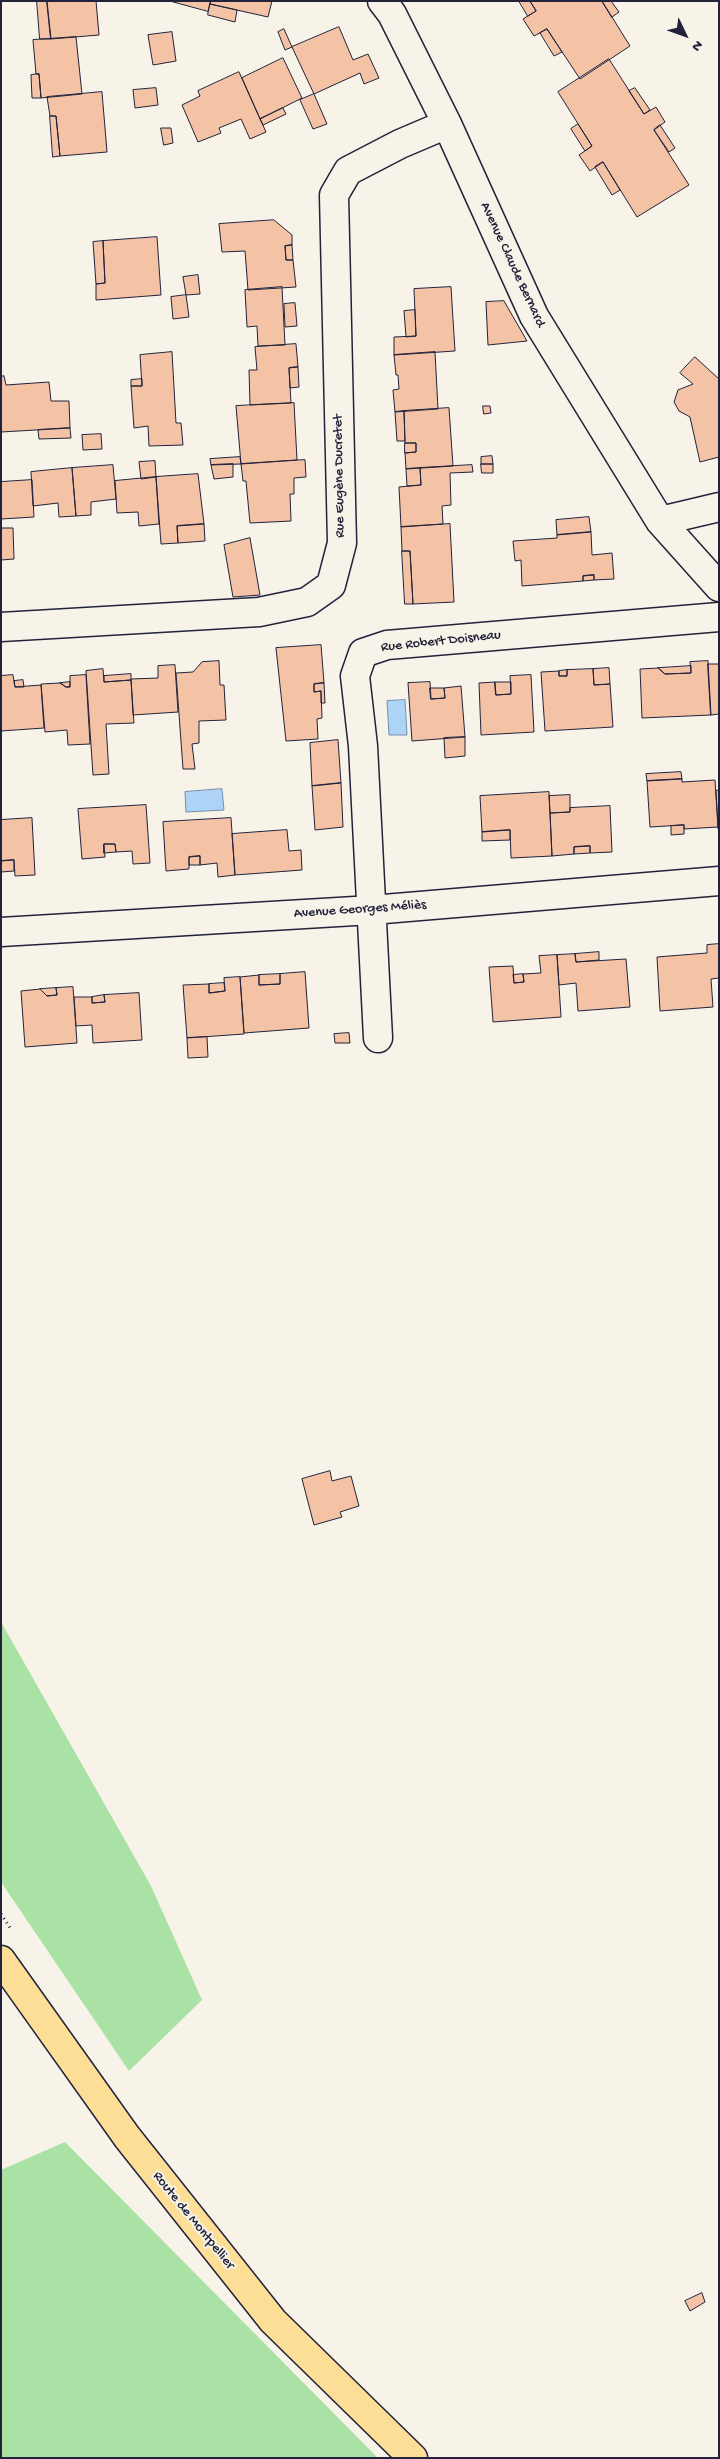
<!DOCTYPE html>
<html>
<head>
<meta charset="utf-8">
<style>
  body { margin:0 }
  #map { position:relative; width:720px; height:2459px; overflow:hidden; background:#f7f3e8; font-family:"Gochi Hand",sans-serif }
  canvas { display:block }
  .frame { position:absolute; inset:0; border:2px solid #22223b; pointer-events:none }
  .north { position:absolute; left:660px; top:10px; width:50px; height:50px; -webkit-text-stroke:4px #f7f3e8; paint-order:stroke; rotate:132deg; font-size:14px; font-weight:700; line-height:20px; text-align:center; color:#22223b }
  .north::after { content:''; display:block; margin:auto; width:18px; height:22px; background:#22223b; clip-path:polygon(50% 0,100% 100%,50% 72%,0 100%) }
</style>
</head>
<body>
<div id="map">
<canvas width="720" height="2459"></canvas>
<div class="frame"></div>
<div class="north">N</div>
</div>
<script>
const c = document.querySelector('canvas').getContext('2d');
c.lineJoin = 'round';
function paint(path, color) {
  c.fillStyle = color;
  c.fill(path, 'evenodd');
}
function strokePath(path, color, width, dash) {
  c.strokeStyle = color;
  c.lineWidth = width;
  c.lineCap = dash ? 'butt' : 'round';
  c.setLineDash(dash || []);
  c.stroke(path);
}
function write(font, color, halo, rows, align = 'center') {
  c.font = font + ' "Gochi Hand",sans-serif';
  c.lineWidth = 4;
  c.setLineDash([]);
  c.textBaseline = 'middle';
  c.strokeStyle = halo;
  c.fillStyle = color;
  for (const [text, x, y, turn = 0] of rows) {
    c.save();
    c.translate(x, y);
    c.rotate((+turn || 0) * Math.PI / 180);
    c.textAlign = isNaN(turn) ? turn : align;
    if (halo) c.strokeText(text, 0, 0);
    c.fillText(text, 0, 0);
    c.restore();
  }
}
paint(new Path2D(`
  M1,1622L151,1886L202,2000L129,2071L1,1882Z
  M65,2142L378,2458H1V2170Z`), '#aae1a4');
const water = new Path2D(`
  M405,700L407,735H389L387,701Z
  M222,789L224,810L186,812L185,792Z`);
paint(water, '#add4f7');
strokePath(water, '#758dac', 1);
const building = new Path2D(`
  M37,1H47L51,39H40Z
  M47,1H96L99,35L51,39Z
  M170,1H211L208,11Z
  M211,1H272L268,17L210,4Z
  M519,1H530L536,11L528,16Z
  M530,1H602L630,46L580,79L547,29L534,36L523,19L536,11Z
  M602,1H611L619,12L612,17Z
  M210,4L237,10L235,22L208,15Z
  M339,27L353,60L368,54L379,78L364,84L360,73L314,94L292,47Z
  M284,29L292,47L285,50L278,32Z
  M547,29L562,52L554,56L540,33Z
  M172,32L176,61L153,65L148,35Z
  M76,37L82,94L41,98L39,74H36L33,40Z
  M283,58L302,98L260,119L242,78Z
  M609,59L644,114L656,107L665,122L654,130L689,185L637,217L603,162L590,171L579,155L592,146L558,92Z
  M239,72L266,132L250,139L241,119L219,128L221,133L198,142L182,105L200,96L198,91Z
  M39,74L41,98H32L31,75Z
  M156,88L158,105L135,108L133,90Z
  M635,88L650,110L644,114L629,91Z
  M102,92L107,152L60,156L56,116H50L47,97Z
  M314,94L327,124L313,129L300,100Z
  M283,108L286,114L263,125L260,119Z
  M50,116H56L60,156L53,157Z
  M578,124L592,146L585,151L571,129Z
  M660,125L675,148L669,152L654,130Z
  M161,128H171L173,143L164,145Z
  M603,162L620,190L612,195L595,167Z
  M274,220L292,235V245L285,246L286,260H293L296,287L248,290L245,251L222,252L219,224Z
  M157,237L161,295L96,300V284L105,283L103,241Z
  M103,241L105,283L96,284L93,242Z
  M292,245L293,260H286L285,246Z
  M198,275L200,294L186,295L183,277Z
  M282,287L285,345L258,346L257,326L247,327L245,290Z
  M451,287L455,351L394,355V337L416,336L414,289Z
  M186,295L189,317L173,319L171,297Z
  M504,301L527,341L488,345L486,302Z
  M295,303L297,326L285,327L284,304Z
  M415,310L416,336L406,337L404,311Z
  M296,344L298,367L289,368L291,403L250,405L249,370H257L255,347Z
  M172,352L176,423H181L183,445L149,446L148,426L134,428L131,386H142L140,355Z
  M435,352L438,409L395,412L393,390L399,389L398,375H396L394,355Z
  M695,357L719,379V457L700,462L690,417L679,411L674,402L678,390L693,384L680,373Z
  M298,367L299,387L290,388L289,368Z
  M4,376L6,385L49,382L51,401H69L70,428L1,432V377Z
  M142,379V386H131V380Z
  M294,403L297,460L241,464L236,406Z
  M483,406H490L491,413L484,414Z
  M449,408L453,466L406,469L405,453L416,452V443H405L404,411Z
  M404,411L405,441H397L395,412Z
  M70,428L71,438L39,439L38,430Z
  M101,434L102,449L83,450L82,435Z
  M405,443H416V452L405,453Z
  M492,456L493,464H481V457Z
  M240,457L241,464L211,465L210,459Z
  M305,460L306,477L294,478V494H290L291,521L250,523L246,481H243L241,464Z
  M155,461L156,477L141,479L139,462Z
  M233,464V477L214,479L211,465Z
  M481,464H493V473H482Z
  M113,465L116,499L91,502V515L76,516L72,468Z
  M472,465L473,472L450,473L451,505L442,506L443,524L401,527L399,487L421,485L420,468Z
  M72,468L76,516L59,517L58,503L33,506L31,472Z
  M420,468L421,485L407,486L406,469Z
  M198,474L204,524L177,526L178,543L161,544L156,477Z
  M156,477L159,524L139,526L138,512L117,513L115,481Z
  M32,480L34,517L1,519V482Z
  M589,517L591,532L557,535L556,520Z
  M204,524L205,541L178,543L177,526Z
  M450,524L454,602L413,604L410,551H402L401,527Z
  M1,528H13L14,559L1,560Z
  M591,532L592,555L612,553L614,579L594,580V575L583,576V581L522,586L521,560L515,561L513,541L557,538V535Z
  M250,538L260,595L233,597L224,545Z
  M402,551H410L413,604H405Z
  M594,575V580L583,581V576Z
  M321,645L324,683L314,684V692L321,691L322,718L317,719L318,739L286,741L276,648Z
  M219,661L220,685H224L226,720L199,721V743L192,744L195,769H183L176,673L193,672L202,662Z
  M708,661L711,715L642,718L640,669L658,668L665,674L691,673L690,662Z
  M708,664H719V714L711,715Z
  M175,665L178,712L133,715L131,679L158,678V666Z
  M691,666V673L665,674L658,668Z
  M609,668L610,684L594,685L593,669Z
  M103,669L104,682L131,680L134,723L106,724L109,774L93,775L86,671Z
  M593,669L594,685L610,684L613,727L545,731L541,672L559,671V676H567V670Z
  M567,670V676H559V671Z
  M131,674V680L104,682V676Z
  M13,675L15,687L41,685L44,728L1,731V676Z
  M86,675L90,744L68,745L67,730L45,732L41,684L60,683L66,687H70V676Z
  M531,675L534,732L481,735L479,683L495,682L496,695L511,694L510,676Z
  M23,680L24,687H15L14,681Z
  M70,682V687H66L60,683Z
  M430,682L431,699L445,698L444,688L461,686L465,737L412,741L408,683Z
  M495,682H511V694L496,695Z
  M324,683L325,703H321V691L314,692V684Z
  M430,688H444L445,698L431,699Z
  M465,737V756L445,758L444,738Z
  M338,740L341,783L312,786L310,743Z
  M681,772L682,779L647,781L646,774Z
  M682,779V782L715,780L718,827L684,829V825L650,827L647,781Z
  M341,783L343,827L315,830L312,786Z
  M719,790V829H718L716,791Z
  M549,792L552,856L511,858L510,830L482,832L480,796Z
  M570,795V812L550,813L549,796Z
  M146,805L150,863L133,864L132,851L116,852L115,844H104L105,857L82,859L78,809Z
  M610,806L612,852L590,853V846L574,847V854L552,856L550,813L570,812V808Z
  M32,818L35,875L15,876L14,860L1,861V820Z
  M231,818L235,875L218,877L217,863L200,865V856L189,857V869L166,871L163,822Z
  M684,825V834L671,835V826Z
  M287,830L289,851L301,850L302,870L235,875L232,834Z
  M510,830V840L482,841V832Z
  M104,844H115L116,852L104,853Z
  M590,846V853L574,854V847Z
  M200,856V865H189V857Z
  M14,860V871L1,872V861Z
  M719,944V978L711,979L713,1007L660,1011L657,957L707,953V945Z
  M599,952V960L576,962L575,954Z
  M575,954L576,962L626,959L630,1007L578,1011L576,983L559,985L557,955Z
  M557,955L561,1017L493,1022L489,967L513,966L514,983L524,982L523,974L541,973L539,956Z
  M305,972L309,1028L244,1033L240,977L259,975V985L280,984V974Z
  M280,974V984L259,985V975Z
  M523,974L524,982L514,983L513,975Z
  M240,977L244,1034L187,1038L183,985L209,984V993L225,991L224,978Z
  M224,983L225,991L209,993V984Z
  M73,987L77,1043L25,1047L21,991L40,989L47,996L57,995L56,988Z
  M56,988L57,995L47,996L40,989Z
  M139,993L142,1040L93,1043L92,1025L76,1026L74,997H92V1003L105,1002L104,995Z
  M104,995L105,1002L92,1003V997Z
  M349,1033L350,1043H335L334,1034Z
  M207,1037L208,1057L188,1058L187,1038Z
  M330,1471L332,1481L351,1476L359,1506L340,1512L342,1517L314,1525L302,1479Z
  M702,2293L705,2302L690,2311L685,2301Z`);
paint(building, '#f4c2a4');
strokePath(building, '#22223b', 1);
const minor = new Path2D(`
  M382,1L392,14L447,124L534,316L660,521L719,587
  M660,521L719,507
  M1,627L259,612L307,602L331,585L342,543L334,195L348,171L400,144L447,124
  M1,932L372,910L719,881
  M378,1038L363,746L355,676L363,653L387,645L719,617`);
const major = new Path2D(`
  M1,1960L127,2137L273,2321L413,2458`);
strokePath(minor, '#22223b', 31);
strokePath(major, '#22223b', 31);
strokePath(new Path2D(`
  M1,1914L11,1929`), '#22223b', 3, [1, 4]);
strokePath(minor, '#f7f3e8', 28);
strokePath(major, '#fcde96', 28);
write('14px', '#22223b', '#f7f3e8', [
  ["Avenue Claude Bernard",512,265,65],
  ["Rue Eugène Ducretet",340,476,-91],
  ["Rue Robert Doisneau",441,642,-6],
  ["Avenue Georges Méliès",360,910,-4],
  ["Route de Montpellier",193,2221,51]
]);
</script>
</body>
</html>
